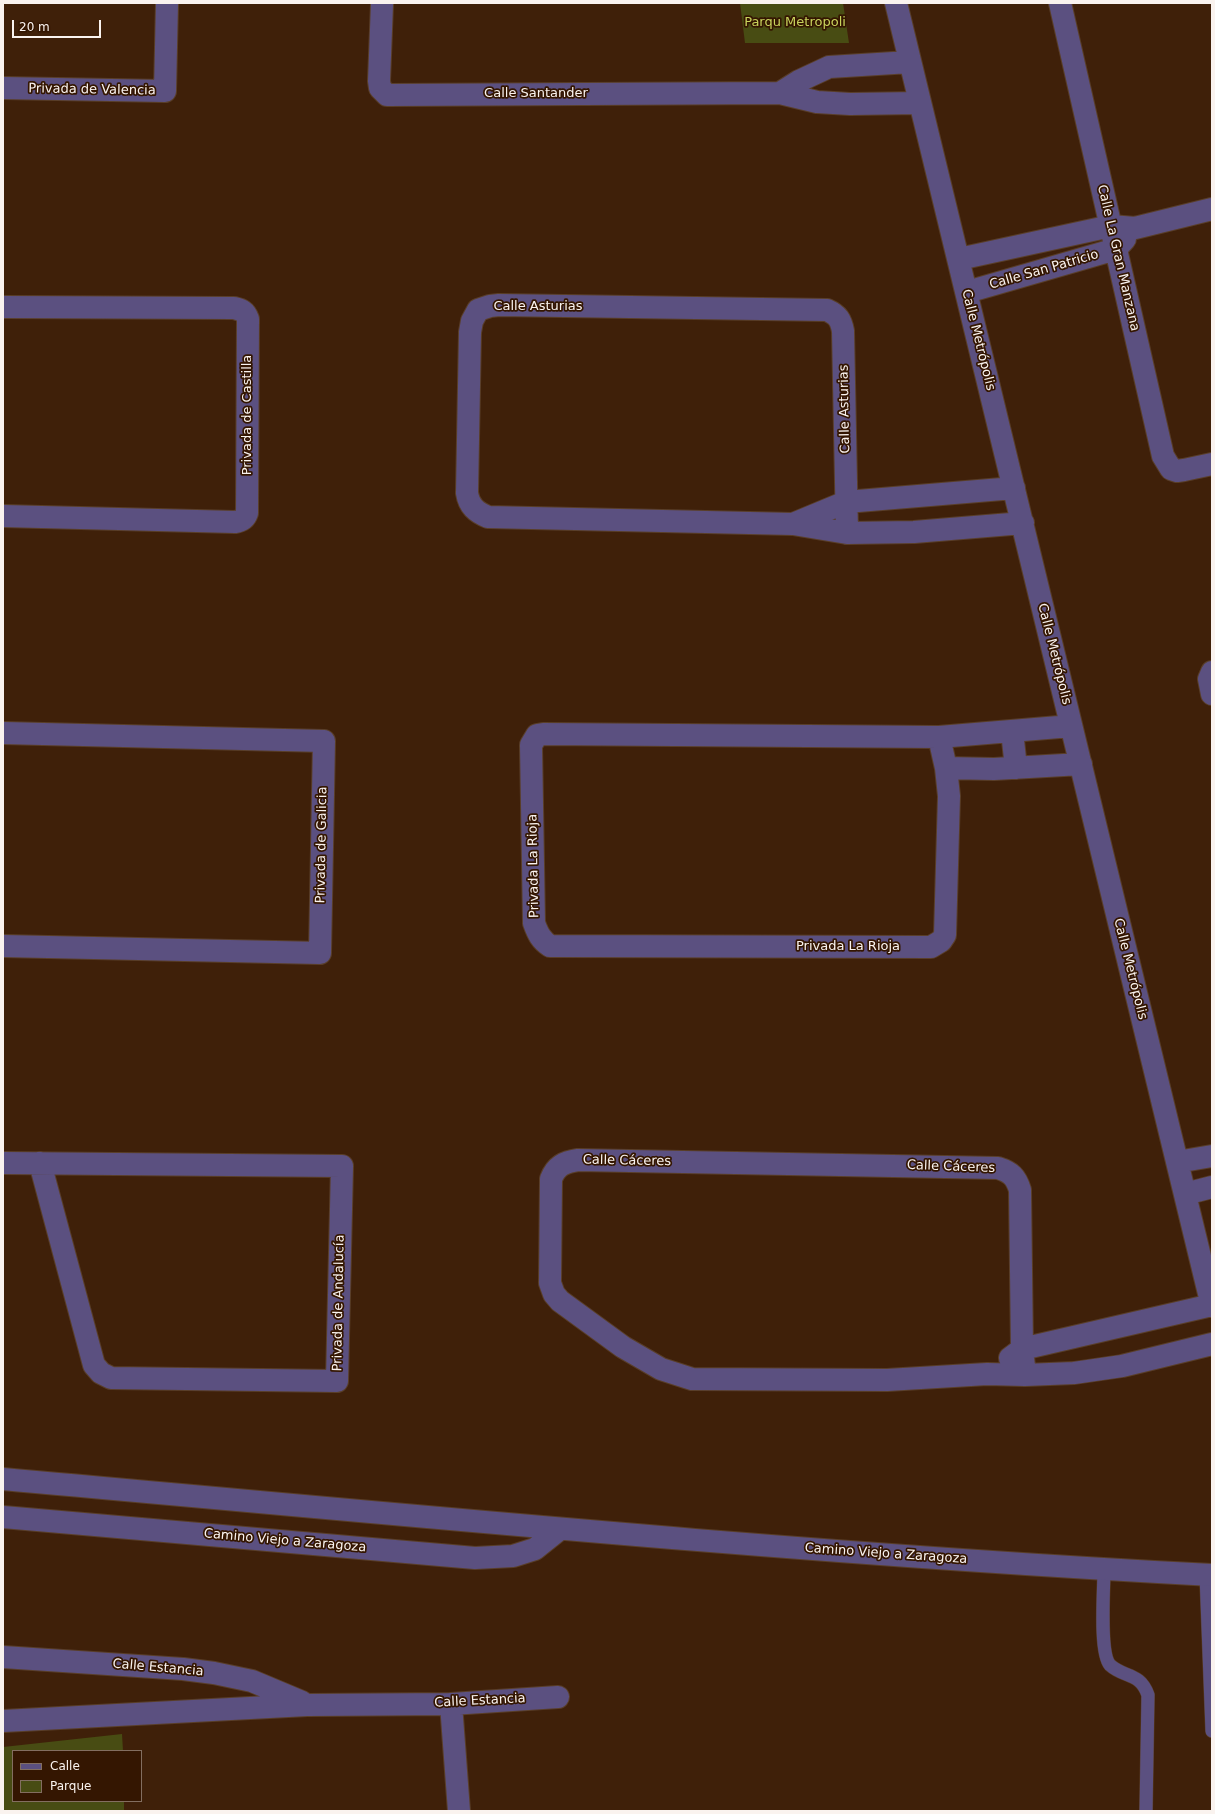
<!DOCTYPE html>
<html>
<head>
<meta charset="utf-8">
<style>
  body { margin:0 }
  #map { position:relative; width:1215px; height:1814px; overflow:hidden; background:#3f2009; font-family:"DejaVu Sans",sans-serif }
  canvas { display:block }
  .frame { position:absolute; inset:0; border:4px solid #faf3ef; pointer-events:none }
  .legend { position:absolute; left:12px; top:1750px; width:130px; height:52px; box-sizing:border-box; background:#341601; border:1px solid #836e60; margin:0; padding:5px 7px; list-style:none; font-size:12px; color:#faf3ef }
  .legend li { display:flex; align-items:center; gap:8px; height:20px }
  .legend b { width:20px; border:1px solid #836e60 }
  .scale { position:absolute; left:12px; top:20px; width:89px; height:18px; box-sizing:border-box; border:2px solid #faf3ef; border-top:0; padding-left:5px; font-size:12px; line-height:14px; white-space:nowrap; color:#faf3ef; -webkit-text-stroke:3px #341601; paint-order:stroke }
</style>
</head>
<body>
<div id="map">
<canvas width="1215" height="1814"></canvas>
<div class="frame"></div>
<ul class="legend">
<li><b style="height:5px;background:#5b5080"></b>Calle</li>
<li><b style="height:11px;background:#484c13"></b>Parque</li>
</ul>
<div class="scale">20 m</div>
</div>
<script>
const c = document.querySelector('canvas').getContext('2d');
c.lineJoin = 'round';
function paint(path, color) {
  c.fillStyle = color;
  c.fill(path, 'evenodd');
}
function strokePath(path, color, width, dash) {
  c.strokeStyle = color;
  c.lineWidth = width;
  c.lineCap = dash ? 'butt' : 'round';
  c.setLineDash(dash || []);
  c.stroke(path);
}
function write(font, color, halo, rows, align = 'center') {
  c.font = font + ' "DejaVu Sans",sans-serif';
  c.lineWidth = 3.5;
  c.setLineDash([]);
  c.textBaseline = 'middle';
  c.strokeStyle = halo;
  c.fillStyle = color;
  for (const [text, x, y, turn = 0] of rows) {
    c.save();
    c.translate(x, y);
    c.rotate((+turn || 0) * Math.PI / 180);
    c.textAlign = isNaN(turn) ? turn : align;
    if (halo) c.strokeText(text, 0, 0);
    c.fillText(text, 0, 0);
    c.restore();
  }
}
paint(new Path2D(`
  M740,3H843L849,43H745Z
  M122,1734L123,1751H13V1801H124V1811H3V1747Z`), '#484c13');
const lane = new Path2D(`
  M1104,1570C1104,1589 1099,1653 1110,1665C1124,1678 1140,1672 1148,1695L1146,1811
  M1206,1575L1212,1731`);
const street = new Path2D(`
  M896,3L1212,1306
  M1060,3L1163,456L1171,469L1177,471L1184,470L1212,464
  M382,4L379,81L380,88L387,95L780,93L817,102L850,104L919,103
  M3,88L165,91L167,3
  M780,93L799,81L829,67L910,62
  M959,259L1111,226L1135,228L1212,209
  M967,292L1116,249L1125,239
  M3,307L234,308C242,310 245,311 248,319L247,513C245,519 242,521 235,522L3,516
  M793,524L846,502L1014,488
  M847,533L843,331C841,320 838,315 827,310L499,305L490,306L478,310L472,321L470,332L467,493C469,506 476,512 488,517L793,524L847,533L914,532L1023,523
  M1212,672L1209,679L1212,694
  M1012,731L1016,768
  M3,733L324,741L320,953L3,946
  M939,737L946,768L949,796L945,935L941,941L931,947L550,946C541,940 538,934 534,923L531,745L537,735L543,734L939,737L1071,726
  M946,768L994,769L1081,764
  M1177,1162L1212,1156
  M3,1163L342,1166L337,1381L111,1378L101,1373L94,1365L40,1163
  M1185,1194L1212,1187
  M1010,1358L1022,1349L1212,1305
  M1025,1375L1022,1349L1020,1190C1016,1177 1011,1172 998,1168L578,1160C564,1162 556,1166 551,1179L550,1283L554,1294L560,1301L623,1347L661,1369L692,1379L887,1380L987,1374L1025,1375L1074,1373L1122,1366L1212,1344
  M3,1479C406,1515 808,1554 1212,1575
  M3,1517L475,1558L513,1556L535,1549L560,1529
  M3,1657L183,1669L214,1673L252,1681L302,1702
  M451,1704L459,1811
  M3,1721L307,1705L451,1704L558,1697`);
strokePath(lane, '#593e29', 14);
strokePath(street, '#593e29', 24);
strokePath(lane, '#5b5080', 13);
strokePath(street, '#5b5080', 22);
write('13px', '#c8d35c', '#341601', [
  ["Parqu Metropoli",795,23]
]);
write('13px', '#faf3ef', '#341601', [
  ["Privada de Valencia",92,90,1],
  ["Calle Santander",536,94],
  ["Calle La Gran Manzana",1118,258,77],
  ["Calle San Patricio",1044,270,-16],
  ["Calle Asturias",538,307],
  ["Calle Metrópolis",978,340,76],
  ["Calle Asturias",845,409,-91],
  ["Privada de Castilla",248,415,-90],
  ["Calle Metrópolis",1054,654,76],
  ["Privada de Galicia",322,845,-89],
  ["Privada La Rioja",534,866,-91],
  ["Privada La Rioja",848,947],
  ["Calle Metrópolis",1130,969,76],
  ["Calle Cáceres",627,1161,1],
  ["Calle Cáceres",951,1167,2],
  ["Privada de Andalucía",339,1303,-89],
  ["Camino Viejo a Zaragoza",285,1541,5],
  ["Camino Viejo a Zaragoza",886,1554,4],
  ["Calle Estancia",158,1668,5],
  ["Calle Estancia",480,1701,-3]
]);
</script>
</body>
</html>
